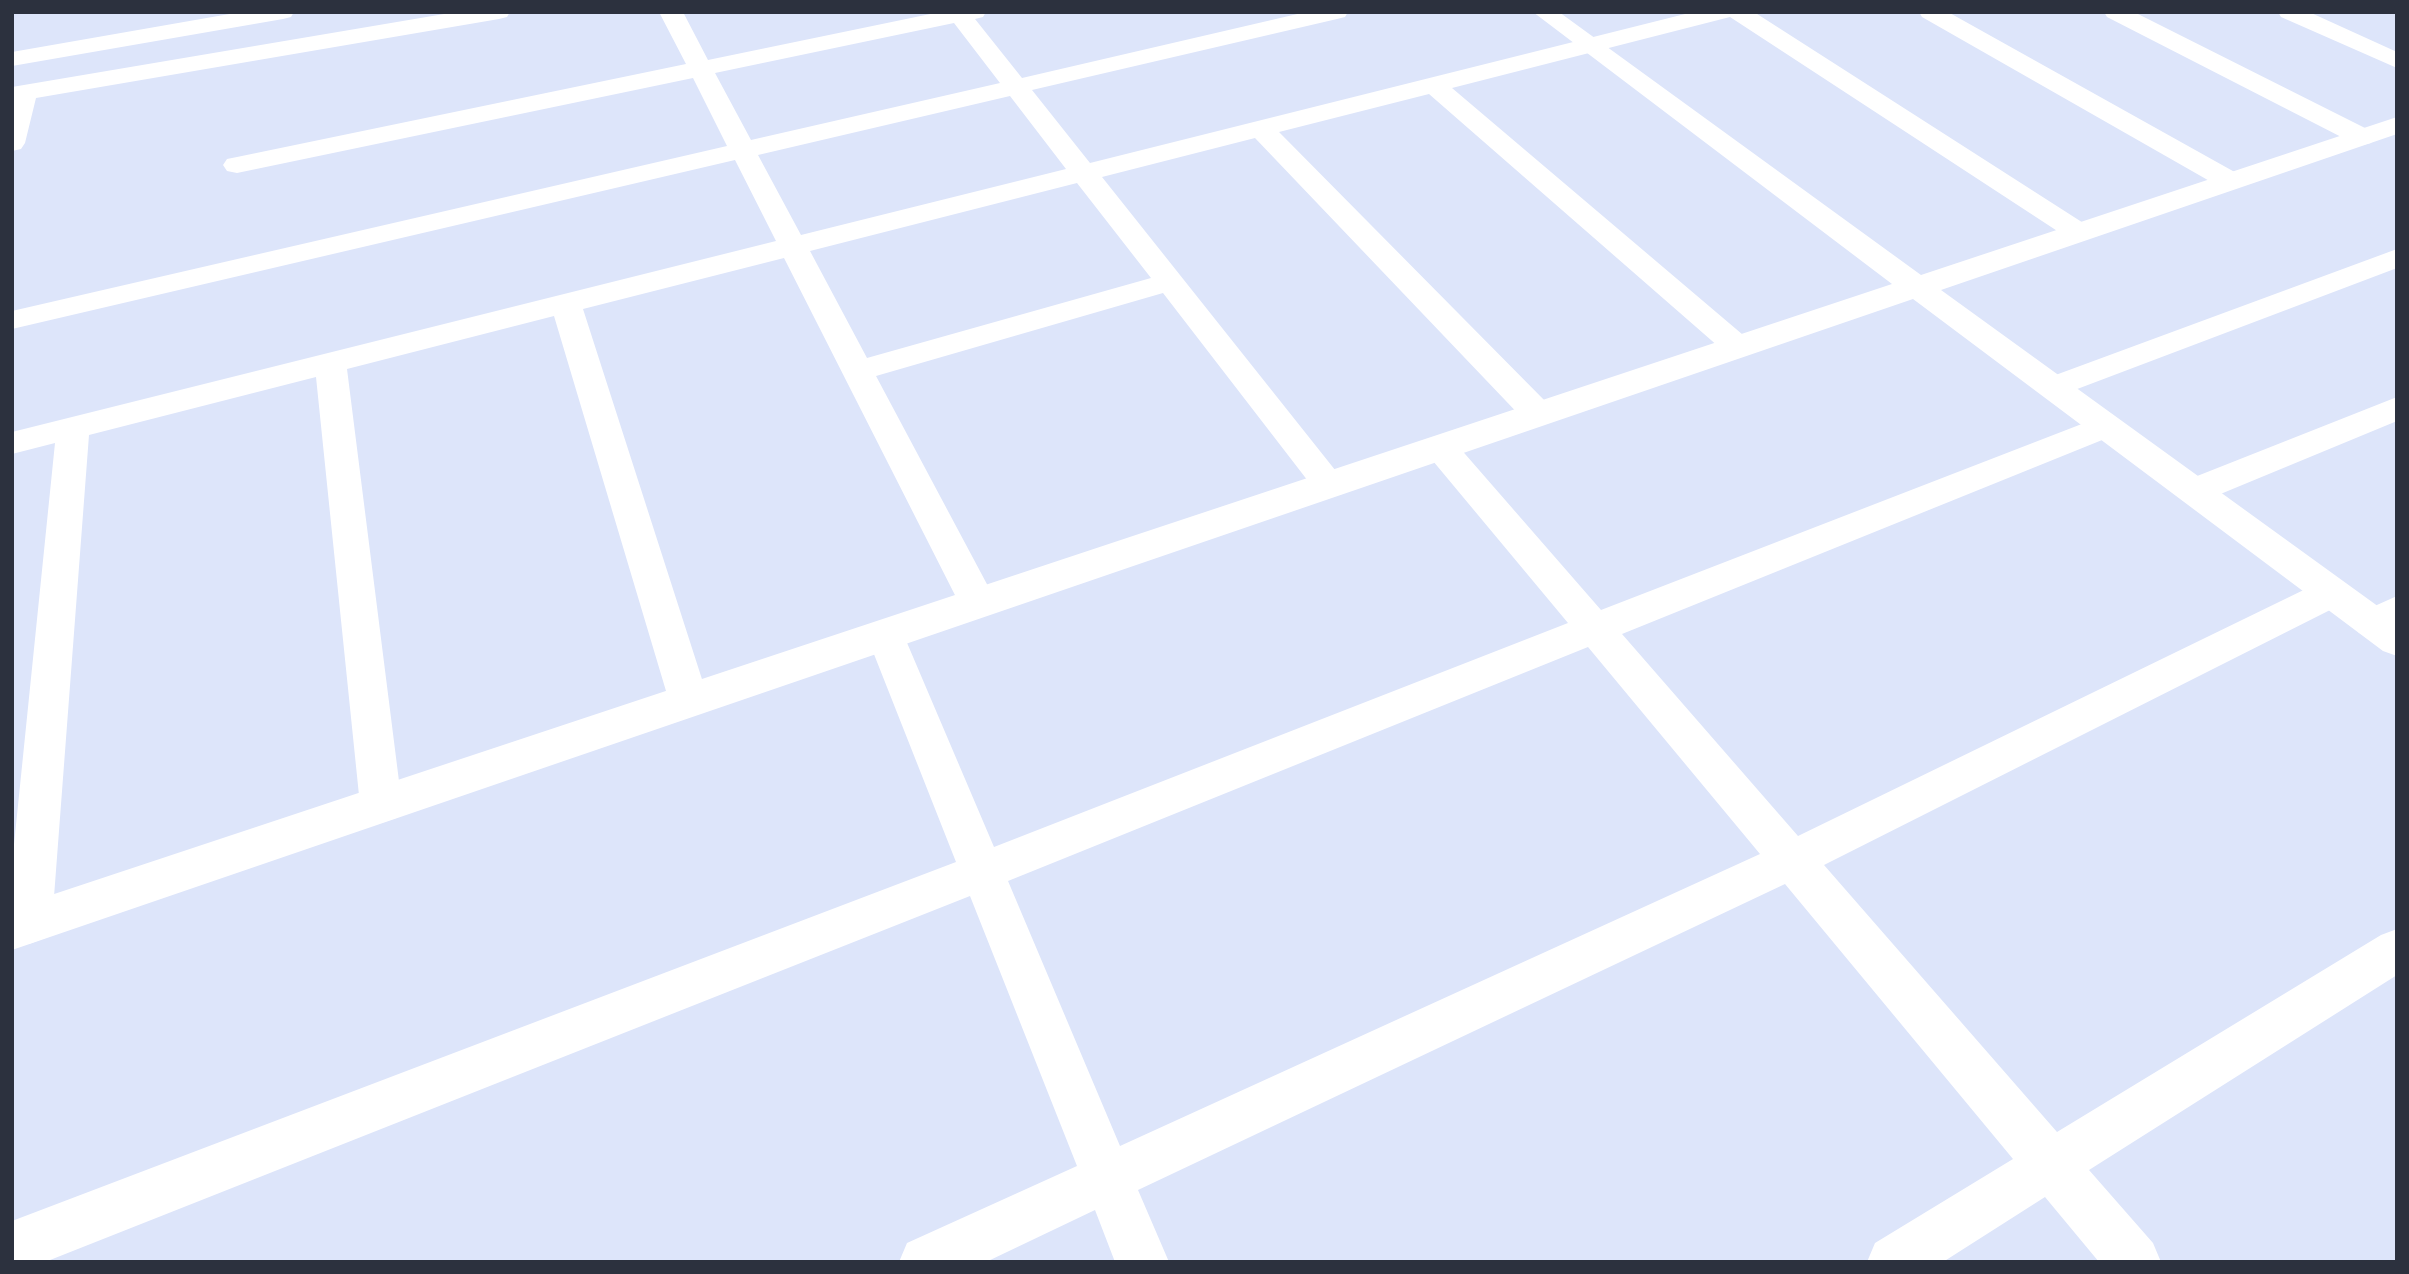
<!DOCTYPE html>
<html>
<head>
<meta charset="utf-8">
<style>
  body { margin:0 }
  #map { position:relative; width:2409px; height:1274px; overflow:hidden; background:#dde5fa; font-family:"IBM Plex Serif",serif }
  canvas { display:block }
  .frame { position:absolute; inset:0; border:14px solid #2c313e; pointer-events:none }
</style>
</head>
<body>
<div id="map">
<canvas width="2409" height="1274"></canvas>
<div class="frame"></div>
</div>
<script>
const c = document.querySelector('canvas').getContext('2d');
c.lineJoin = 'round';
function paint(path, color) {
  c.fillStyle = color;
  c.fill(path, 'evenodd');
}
paint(new Path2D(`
  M659,12H683L708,60L940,12H986L983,17L975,19L1022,78L1306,12H1348L1345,17L1337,19L1032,90L1090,163L1693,12H1754L2088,226L2092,232L2088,238L2078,241L2068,238L1730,17L1452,88L1749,340L1754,347L1749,354L1738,357L1727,354L1429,94L1279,132L1550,406L1555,414L1550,422L1538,425L1526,422L1255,138L1102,177L1347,485L1342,494L1330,497L1318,494L1163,293L876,376L997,603L991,613L978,617L965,613L959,603L784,258L583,309L709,701L703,712L689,717L675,712L669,701L554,316L347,369L402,805L396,818L381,823L366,818L360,805L316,377L89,435L52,923L45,938L29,944L13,938L12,864L55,443L12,454V432L776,241L735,160L12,329V311L727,146L693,78L237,173L227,171L223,165L227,159L237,157L686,64ZM954,23L1000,83L751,140L715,73ZM1010,96L1066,169L801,235L758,155ZM1077,183L1151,278L867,358L810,251Z
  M1919,12H1948L2240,175L2244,181L2240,187L2230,189L2220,187L1922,17Z
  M2104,12H2134L2371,131L2375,137L2371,143L2362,145L2353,143L2107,17Z
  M2278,12H2309L2397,52V68L2281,17Z
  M2397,249V268L2064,394L2053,397L2042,394L2037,387L2042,380Z
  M2397,397V421L2206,500L2194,503L2182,500L2177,491L2182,482Z
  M2105,415L2117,418L2122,426L2117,434L1622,634L1798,836L2318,583L2331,579L2344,583L2350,593L2344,603L1824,865L2057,1132L2381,935L2397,929V975L2089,1170L2153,1243L2161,1262H2099L2045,1197L1943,1262H1867L1875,1243L2013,1159L1785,884L1138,1190L1169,1262H1115L1095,1210L986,1262H899L907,1243L1077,1166L970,896L45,1262H12V1221L956,862L866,634L871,624L885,619L899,624L994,847L1568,623L1428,455L1423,447L1428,439L1440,436L1452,439L1601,610ZM1588,647L1760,854L1120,1146L1008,881Z
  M2397,596V627L2372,637L2359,633L2353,623L2359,613Z`), '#fff');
paint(new Path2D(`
  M241,12H294L291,17L283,19L12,66V52Z
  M456,12H510L507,17L499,19L36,98L25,143L21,149L12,151V87Z
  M1533,12H1559L1921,275L2397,117V134L1941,290L2397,620V656L2383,651L1913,299L12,950V908L1892,284Z`), '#fff');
</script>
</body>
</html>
